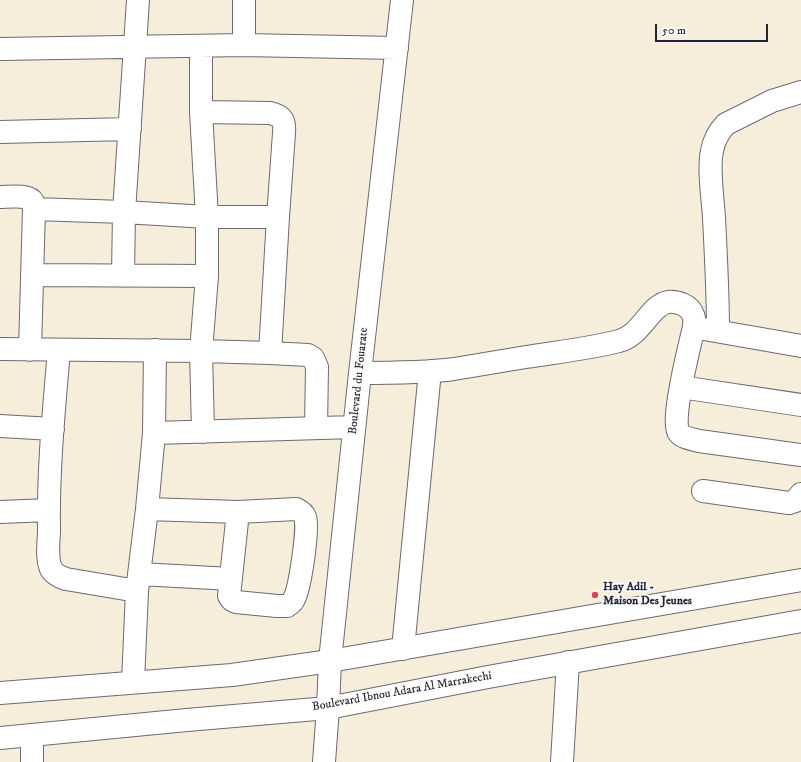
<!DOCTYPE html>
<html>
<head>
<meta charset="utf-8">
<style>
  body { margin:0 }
  #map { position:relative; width:801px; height:762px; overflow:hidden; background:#f6eddb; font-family:"IM FELL DW Pica",serif }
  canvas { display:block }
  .scale { position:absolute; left:655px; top:24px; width:113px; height:18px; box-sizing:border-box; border:2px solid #22223b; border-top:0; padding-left:5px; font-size:12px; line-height:14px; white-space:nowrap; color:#22223b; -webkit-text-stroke:3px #fdfcf7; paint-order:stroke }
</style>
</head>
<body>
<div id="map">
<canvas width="801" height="762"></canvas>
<div class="scale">50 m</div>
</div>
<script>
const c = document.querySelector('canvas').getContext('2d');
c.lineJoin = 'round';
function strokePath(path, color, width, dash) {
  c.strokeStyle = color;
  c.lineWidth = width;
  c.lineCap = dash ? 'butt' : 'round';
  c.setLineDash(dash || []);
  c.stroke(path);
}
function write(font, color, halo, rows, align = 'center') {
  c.font = font + ' "IM FELL DW Pica",serif';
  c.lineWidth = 3.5;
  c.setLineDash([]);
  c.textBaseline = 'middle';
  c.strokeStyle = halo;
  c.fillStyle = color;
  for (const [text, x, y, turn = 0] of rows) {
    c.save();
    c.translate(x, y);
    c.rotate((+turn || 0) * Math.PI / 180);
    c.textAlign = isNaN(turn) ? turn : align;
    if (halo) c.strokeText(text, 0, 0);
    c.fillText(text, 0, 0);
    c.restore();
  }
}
const minor = new Path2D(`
  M244,45V0
  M201,46V112L207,217V276L201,351L203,432
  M0,49L244,45L397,48
  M201,112L270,113C283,116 285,121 284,133L278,217
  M0,132L130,129
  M0,197C8,197 29,194 33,202C33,203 34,209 34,209L30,350
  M34,209L124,212L207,217H278L270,353
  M32,275L207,276
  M123,276L124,212L138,0
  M704,329L801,346
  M718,331C718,293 716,256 714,218C713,200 708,168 712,151C714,140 718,132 726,124L772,101L801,92
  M0,349L201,351L270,353L308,355L313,358L317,367L316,428
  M59,350C54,409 48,469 49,529C49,541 46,557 51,569C54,574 60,577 66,579L137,591
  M360,373C391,373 423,373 454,369C478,365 502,361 526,357C557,352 588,349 619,341C641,336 650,305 668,302C677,301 690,305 693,315C695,318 694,324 694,327C690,344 670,422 679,433C683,438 692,439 699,441L801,455
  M681,387L801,405
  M0,426L53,429
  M154,433L354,427
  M703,491L789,503L795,501L801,494
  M147,509L238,512L296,509C300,511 303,512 305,517C309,528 300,588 294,599C293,602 290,604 287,606H277L236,602L232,600L229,596L238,512
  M0,512L49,510
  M140,574L231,579
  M403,649L430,371
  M133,682L137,591L147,509L154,433L155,350
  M32,735V762
  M324,762L328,708L330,661L360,373L402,0
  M562,762L568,662`);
const major = new Path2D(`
  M0,693L232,675L330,661L801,580
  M0,738L187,720L328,708L488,677L801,621`);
strokePath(minor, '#6c6973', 24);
strokePath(major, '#6c6973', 24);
strokePath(minor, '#fff', 22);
strokePath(major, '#fff', 22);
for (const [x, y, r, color] of [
  [595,595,4,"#d1495b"]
]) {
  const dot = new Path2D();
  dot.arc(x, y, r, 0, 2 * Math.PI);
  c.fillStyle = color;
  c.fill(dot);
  strokePath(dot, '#fdfcf7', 1.5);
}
write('12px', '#22223b', '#fdfcf7', [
  ["Boulevard du Fouarate",359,381,-84],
  ["Boulevard Ibnou Adara Al Marrakechi",402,692,-10]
]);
write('bold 12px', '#22223b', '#fdfcf7', [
  ["Hay Adil -",603,588],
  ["Maison Des Jeunes",603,602]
], 'left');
</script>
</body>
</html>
